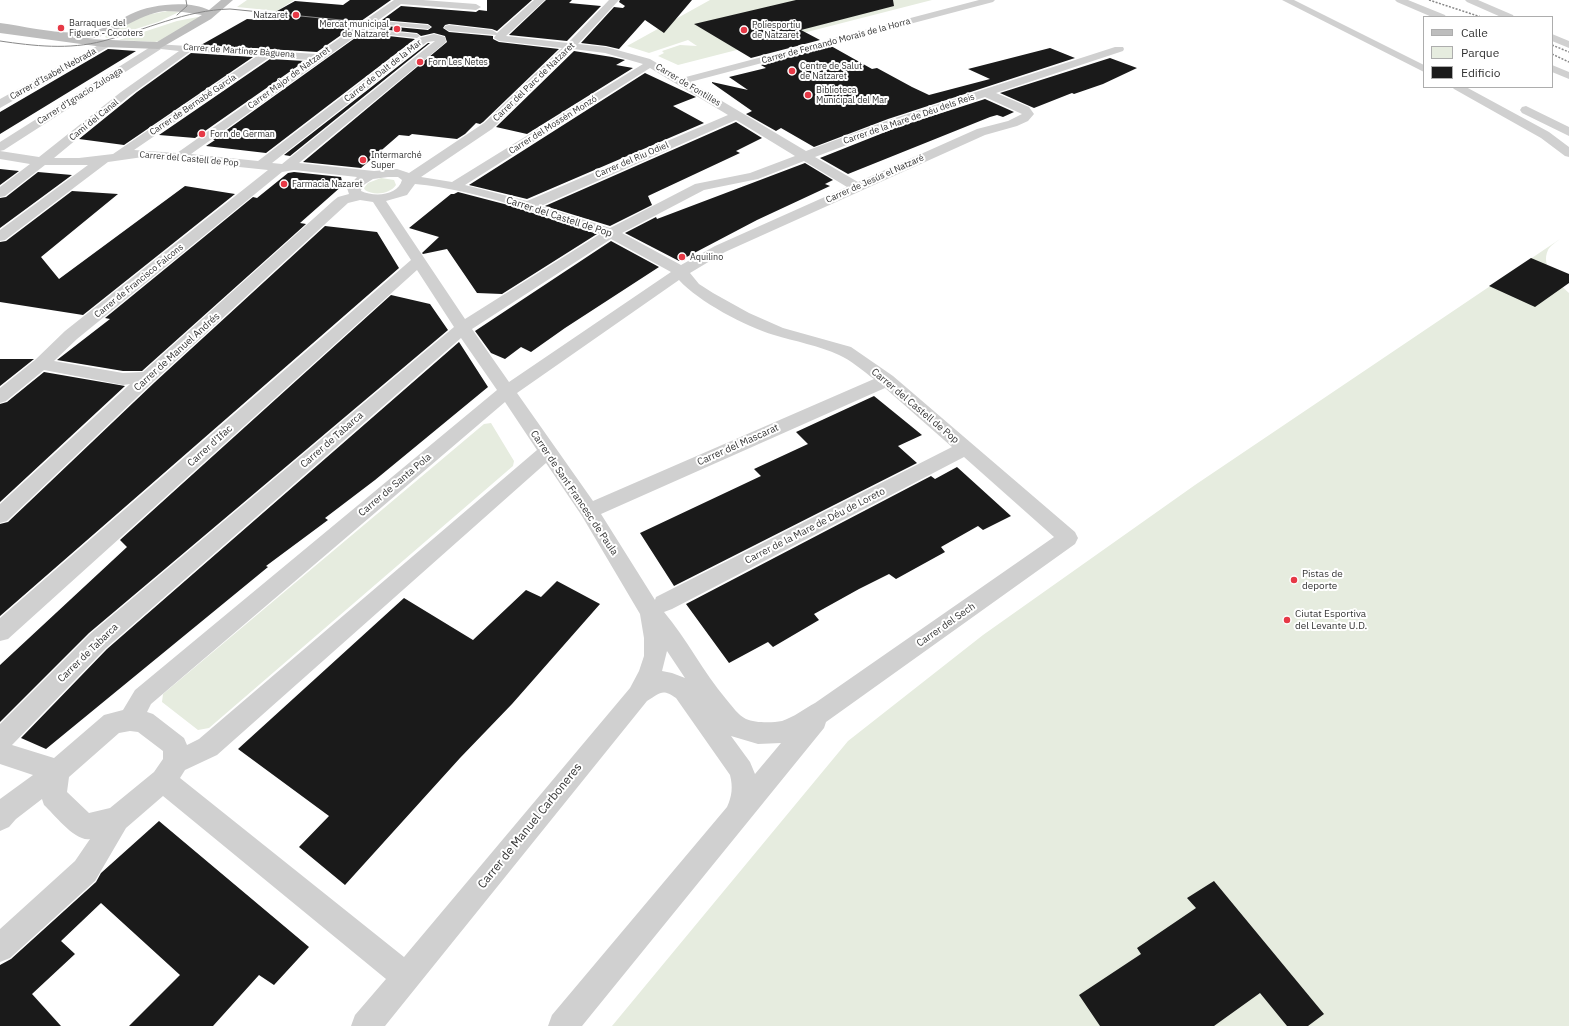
<!DOCTYPE html>
<html>
<head>
<meta charset="utf-8">
<style>
  body { margin:0 }
  #map { position:relative; width:1569px; height:1026px; overflow:hidden; background:#fff; font-family:"IBM Plex Sans",sans-serif }
  canvas { display:block }
  .legend { position:absolute; left:1423px; top:16px; width:130px; height:72px; box-sizing:border-box; background:#fff; border:1px solid #adadad; margin:0; padding:5px 7px; list-style:none; font-size:12px; color:#333 }
  .legend li { display:flex; align-items:center; gap:8px; height:20px }
  .legend b { width:20px; border:1px solid #adadad }
</style>
</head>
<body>
<div id="map">
<canvas width="1569" height="1026"></canvas>
<ul class="legend">
<li><b style="height:5px;background:#bdbdbd"></b>Calle</li>
<li><b style="height:11px;background:#e6ecdf"></b>Parque</li>
<li><b style="height:11px;background:#1a1a1a"></b>Edificio</li>
</ul>
</div>
<script>
const c = document.querySelector('canvas').getContext('2d');
c.lineJoin = 'round';
function paint(path, color) {
  c.fillStyle = color;
  c.fill(path, 'evenodd');
}
function strokePath(path, color, width, dash) {
  c.strokeStyle = color;
  c.lineWidth = width;
  c.lineCap = dash ? 'butt' : 'round';
  c.setLineDash(dash || []);
  c.stroke(path);
}
function write(font, color, halo, rows, align = 'center') {
  c.font = font + ' "IBM Plex Sans",sans-serif';
  c.lineWidth = 4;
  c.setLineDash([]);
  c.textBaseline = 'middle';
  c.strokeStyle = halo;
  c.fillStyle = color;
  for (const [text, x, y, turn = 0] of rows) {
    c.save();
    c.translate(x, y);
    c.rotate((+turn || 0) * Math.PI / 180);
    c.textAlign = isNaN(turn) ? turn : align;
    if (halo) c.strokeText(text, 0, 0);
    c.fillText(text, 0, 0);
    c.restore();
  }
}
paint(new Path2D(`
  M247,0H294L277,11L237,7Z
  M710,0H932L678,65L658,56L664,53L662,51L680,45L697,46L688,40L649,53L627,46Z
  M168,11L179,12L158,22L107,38L105,37L107,34L146,15Z
  M203,16L164,40L155,42L119,40L177,21Z
  M381,178L394,180L396,185C390,194 374,196 365,190L364,188L368,183Z
  M1560,239C1556,242 1550,246 1548,250C1540,267 1558,282 1569,293V1026H612L848,741L983,635L1195,485Z
  M491,423L514,461L513,466L209,728L198,730L162,702L163,694L484,424Z`), '#e6ecdf');
paint(new Path2D(`
  M350,0H391L317,52L201,45L247,19L261,20L295,1L343,5Z
  M487,0H532L497,31L492,29L449,24L445,25L443,28L449,32L493,36V39L499,42L559,49L483,122L480,124L476,123L465,134L457,139L412,134L409,136L399,135L361,168L303,162L447,42L445,36L434,33L421,36L417,33L370,28L374,25L428,30L432,27L428,24L382,20L401,6L476,12L479,10L487,11Z
  M546,0H572L569,3L601,6L567,41L509,35Z
  M620,0H692L664,33L645,20L619,49L606,46L581,43L614,7L623,8L625,6L619,2Z
  M796,0H893L894,6L801,30L820,40L751,58L694,24Z
  M362,33L415,39L266,153L206,146L215,140H213Z
  M428,43H430L290,156L284,155Z
  M831,46L872,69L877,68L912,87L929,95L990,79L968,69L1050,48L1075,58L888,119L814,147L781,128L776,131L746,114L752,111L712,83V82L748,90L729,77L766,68L761,65Z
  M108,49L136,51L0,134V112Z
  M574,51L612,57L625,60L616,65L633,68L527,134L496,127Z
  M191,53L253,57L124,145L79,139L137,92Z
  M1110,58L1137,68L1103,84L1074,94L1072,93L1034,108L1000,93Z
  M270,59L305,61L195,138L159,135Z
  M645,73L696,97L673,106L704,123L527,199L469,185Z
  M985,99L1014,112L1003,117L997,115L990,117L848,174L820,158L898,127Z
  M736,122L762,138L736,151L740,153L648,196L652,205L610,226L545,206Z
  M805,163L833,180L825,184L830,186L757,220L679,261L625,233L656,217L657,219Z
  M0,169L19,171L0,185Z
  M38,172L72,175L0,228V198L6,197Z
  M294,172L341,177L343,185L300,223L306,224L142,371H123L57,360L110,319L105,318L253,197L257,198L288,173Z
  M185,186L235,194L83,315L0,302V242L6,241L72,191L118,194L41,257L59,279Z
  M458,192L508,205L597,234L502,294L477,293L447,249L423,254L422,253L439,237L409,228L451,194H454Z
  M325,226L377,232L399,268L0,616V524L8,522L155,382Z
  M611,241L659,267L565,328L531,352L521,347L505,359L491,353L475,331Z
  M1531,258L1569,274V283L1535,307L1489,286Z
  M391,295L430,304L448,330L89,633L0,722V665L127,547L120,540Z
  M459,342L488,387L375,480L325,518L328,520L266,566L268,567L46,749L21,738L107,649Z
  M0,359H34L0,386Z
  M44,372L125,386L0,502V404L7,402Z
  M874,396L922,435L898,446L917,463L674,586L640,533L761,476L754,469L808,444L796,432Z
  M957,467L1011,516L983,530L978,526L941,547L945,552L896,579L889,574L859,589L814,614L819,620L773,647L768,642L729,663L686,604L931,476L935,479Z
  M557,581L600,604L512,704L460,758L345,885L299,847L329,816L238,749L404,598L473,640L526,590L541,597Z
  M159,821L309,947L274,985L259,975L213,1026H129L180,975L101,903L61,941L75,954L32,994L61,1026H0V965L11,959L96,882L101,873Z
  M1214,881L1324,1014L1308,1026H1287L1260,993L1214,1026H1100L1079,995L1141,954L1137,948L1196,908L1187,898Z`), '#1a1a1a');
paint(new Path2D(`
  M369,20L428,25L431,27L428,29L367,23L366,22Z
  M357,28L417,34L420,36L417,38L355,31V29Z`), '#d0d0d0');
paint(new Path2D(`
  M394,0H423L476,4L481,7L476,10L401,4L191,154L258,161L419,38L434,34L445,37L446,41L445,43L299,163L374,171L397,169L409,173L484,123L562,48L499,41L494,38L496,35L449,31L444,28L445,26L449,25L492,30L497,33L534,0H545L506,36L568,43L609,0H619L578,44L606,47L650,59L682,78L979,0H995L993,2L690,82L806,151L889,120L1115,47H1123L1124,49L1123,51L996,93L1029,107L1034,114L1028,121L1017,126L985,135L725,252L690,273L699,284L713,293L749,313L783,328L851,347L893,376L1075,532L1078,538L1075,544L826,722L824,728L582,1026H548L552,1015L727,807C732,796 733,787 730,775L676,698C662,688 660,693 647,701L385,1026H351L355,1015L386,979L163,796L126,828L95,881L10,958L0,962V929L75,861L90,839C75,842 54,814 44,805L42,799L16,819L9,827L0,831V799L33,775L0,764V724L90,634L454,327L417,270L8,639L0,641V618L411,260L373,202L360,200L348,203L154,381L7,521L0,523V504L130,384L123,385L44,370L6,401L0,403V388L35,360L65,331L268,170L143,157L108,162L5,240L0,241V230L88,165H45L5,196L0,197V187L30,164L0,159V151L39,157L121,92L179,51L161,49L4,150L0,151V142L155,44L317,54ZM435,41L282,164L272,163L427,42ZM573,49L605,53L643,64L452,182L421,177L492,129ZM191,51L257,56L113,154L79,158H54L129,96ZM270,57L309,60L177,153L134,150ZM650,68L728,115L527,201L465,185ZM985,97L1022,114L1008,121L977,129L858,182L815,157L897,126ZM736,120L795,156L750,173L695,184L610,228L541,206ZM804,161L847,187L715,246L681,265L622,233L704,190L758,179ZM294,170L357,177L347,188L349,194L338,197L333,201L143,372L123,373L54,361L77,339L282,172ZM388,177H398L402,180C398,196 374,197 361,191L362,186L373,179ZM415,184C478,190 539,214 600,234L465,319L386,201L407,195ZM611,239L671,272L509,382L472,329ZM679,280C699,302 745,326 774,335C794,341 820,346 839,355C851,360 863,371 874,379L593,501L517,393ZM461,338L497,390L135,690L123,710L104,715L54,758L12,745L106,648ZM885,388L952,447L656,597L655,600L601,514ZM505,402L537,450L199,739L187,745L184,738L153,714L147,712L151,704ZM964,457L1054,537L815,703C804,709 794,717 782,721C772,723 755,723 746,719C738,715 732,706 726,699C703,672 687,639 664,612L672,609ZM546,463L582,516L640,614L644,638V656L639,671L630,688L404,957L180,778L185,770L217,755ZM667,651L685,678L672,673L662,671ZM130,731L138,732L163,751V759L154,772L110,808L89,813L67,792L69,777L119,733ZM731,736L758,744L781,743L755,774L750,762Z
  M1282,0H1294L1424,65V72Z
  M1395,0H1408L1445,15L1446,17H1432L1397,2Z
  M1465,0H1478L1513,15L1514,17H1501L1467,2Z
  M1552,34L1569,41V48L1552,41Z
  M106,41L110,42L111,44L110,46L0,108V99Z
  M1552,65L1569,72V79L1552,72Z
  M1452,87H1466L1549,132L1569,147V157L1565,156L1541,138L1454,89Z
  M1526,106L1569,127V136L1522,113L1520,110L1522,107Z`), '#d0d0d0');
paint(new Path2D(`
  M221,0H233L211,19L159,49L103,47L0,33V23C30,27 62,36 92,31C106,29 119,20 131,14C150,4 190,0 209,10ZM165,11L183,12L202,15L157,42L88,39C116,36 137,14 165,11Z`), '#bdbdbd');
strokePath(new Path2D(`
  M177,15L187,6L186,0
  M0,41C34,46 69,50 103,41C146,30 185,10 230,9L351,21`), '#888', 1);
strokePath(new Path2D(`
  M1429,0L1481,17
  M1552,45L1569,52
  M1552,54L1569,62`), '#888', 1.5, [2, 1.5]);
for (const [x, y, r, color] of [
  [296,15,4,"#e63946"],
  [61,28,4,"#e63946"],
  [397,29,4,"#e63946"],
  [744,30,4,"#e63946"],
  [420,62,4,"#e63946"],
  [792,71,4,"#e63946"],
  [808,95,4,"#e63946"],
  [202,134,4,"#e63946"],
  [363,160,4,"#e63946"],
  [284,184,4,"#e63946"],
  [682,257,4,"#e63946"],
  [1294,580,4,"#e63946"],
  [1287,620,4,"#e63946"]
]) {
  const dot = new Path2D();
  dot.arc(x, y, r, 0, 2 * Math.PI);
  c.fillStyle = color;
  c.fill(dot);
  strokePath(dot, '#fff', 1.5);
}
write('9px', '#333', '#fff', [
  ["Natzaret",288,15,"right"],
  ["Barraques del",69,23],
  ["Figuero - Cocoters",69,33],
  ["Mercat municipal",389,24,"right"],
  ["de Natzaret",389,34,"right"],
  ["Poliesportiu",752,25],
  ["de Natzaret",752,35],
  ["Forn Les Netes",428,62],
  ["Centre de Salut",800,66],
  ["de Natzaret",800,76],
  ["Biblioteca",816,90],
  ["Municipal del Mar",816,100],
  ["Forn de German",210,134],
  ["Intermarché",371,155],
  ["Super",371,165],
  ["Farmacia Nazaret",292,184],
  ["Aquilino",690,257]
], 'left');
write('9px', '#333', '#fff', [
  ["Carrer de Fernando Morais de la Horra",836,41,-15],
  ["Carrer de Martínez Bàguena",239,51,4],
  ["Carrer de Dalt de la Mar",383,71,-38],
  ["Carrer d'Isabel Nebrada",53,74,-29],
  ["Carrer Major de Natzaret",289,78,-36],
  ["Carrer del Parc de Natzaret",534,82,-44],
  ["Carrer de Fontilles",688,85,31],
  ["Carrer d'Ignacio Zuloaga",80,96,-32],
  ["Carrer de Bernabé García",193,105,-34],
  ["Carrer de la Mare de Déu dels Reis",909,119,-19],
  ["Camí del Canal",94,120,-39],
  ["Carrer del Mossén Monzó",553,125,-32],
  ["Carrer del Castell de Pop",189,159,5],
  ["Carrer del Riu Odiel",632,160,-23],
  ["Carrer de Jesús el Natzaré",875,179,-24],
  ["Carrer de Francisco Falcons",139,281,-39]
]);
write('10px', '#333', '#fff', [
  ["Carrer del Castell de Pop",559,217,18],
  ["Carrer de Manuel Andrés",177,352,-42],
  ["Carrer del Castell de Pop",915,406,40],
  ["Carrer de Tabarca",332,440,-41],
  ["Carrer del Mascarat",738,445,-24],
  ["Carrer d'Ifac",210,446,-42],
  ["Carrer de Santa Pola",395,485,-40],
  ["Carrer de Sant Francesc de Paula",574,493,56],
  ["Carrer de la Mare de Déu de Loreto",815,526,-27],
  ["Carrer del Sech",946,625,-35],
  ["Carrer de Tabarca",88,653,-44]
]);
write('10px', '#333', '#fff', [
  ["Pistas de",1302,574],
  ["deporte",1302,586],
  ["Ciutat Esportiva",1295,614],
  ["del Levante U.D.",1295,626]
], 'left');
write('12px', '#333', '#fff', [
  ["Carrer de Manuel Carboneres",530,826,-51]
]);
</script>
</body>
</html>
